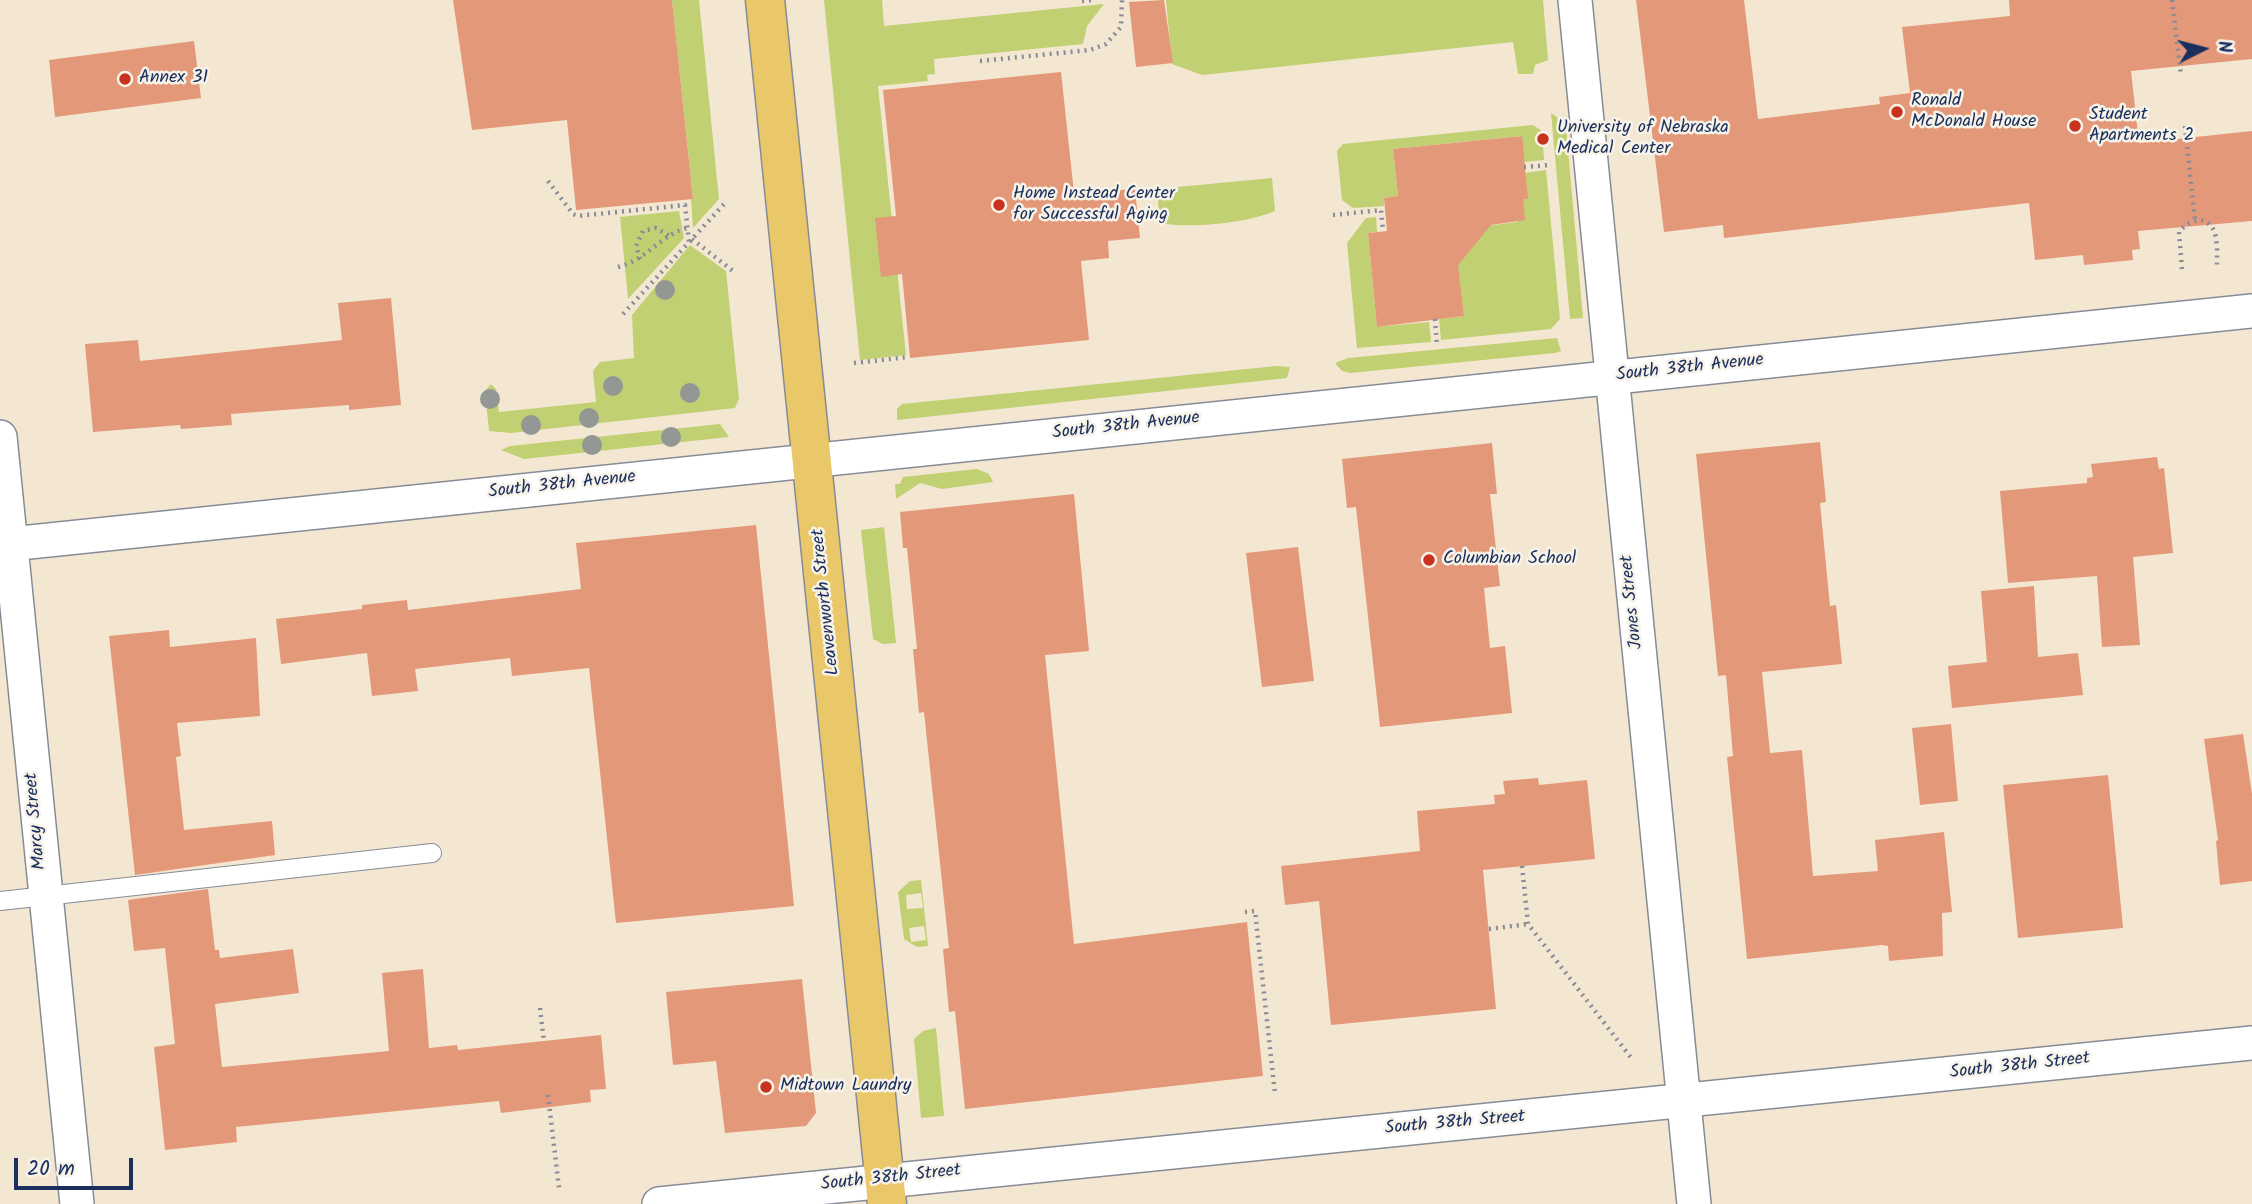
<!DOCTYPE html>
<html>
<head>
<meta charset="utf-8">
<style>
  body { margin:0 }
  #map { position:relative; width:2252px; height:1204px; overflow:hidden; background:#f3e7d1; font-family:Kalam,sans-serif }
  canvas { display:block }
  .north { position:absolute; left:2168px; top:14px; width:70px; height:70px; -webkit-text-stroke:5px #f7f3e8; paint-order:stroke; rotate:84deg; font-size:19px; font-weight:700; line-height:28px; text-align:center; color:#1b2f5e }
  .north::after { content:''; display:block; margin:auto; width:24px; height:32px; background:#1b2f5e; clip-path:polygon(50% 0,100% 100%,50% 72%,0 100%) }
  .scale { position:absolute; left:14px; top:1158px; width:119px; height:32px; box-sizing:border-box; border:4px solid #1b2f5e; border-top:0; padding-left:9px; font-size:21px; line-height:24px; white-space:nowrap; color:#1b2f5e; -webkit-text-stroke:5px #f7f3e8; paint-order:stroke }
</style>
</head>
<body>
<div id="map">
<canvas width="2252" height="1204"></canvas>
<div class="north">N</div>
<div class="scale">20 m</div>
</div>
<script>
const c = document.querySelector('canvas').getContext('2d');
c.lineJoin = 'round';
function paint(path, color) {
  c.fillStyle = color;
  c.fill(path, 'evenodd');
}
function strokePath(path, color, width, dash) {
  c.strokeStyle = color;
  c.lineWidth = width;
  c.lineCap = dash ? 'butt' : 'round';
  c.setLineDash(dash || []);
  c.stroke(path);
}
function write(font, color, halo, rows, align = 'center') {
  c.font = font + ' Kalam,sans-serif';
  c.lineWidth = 5;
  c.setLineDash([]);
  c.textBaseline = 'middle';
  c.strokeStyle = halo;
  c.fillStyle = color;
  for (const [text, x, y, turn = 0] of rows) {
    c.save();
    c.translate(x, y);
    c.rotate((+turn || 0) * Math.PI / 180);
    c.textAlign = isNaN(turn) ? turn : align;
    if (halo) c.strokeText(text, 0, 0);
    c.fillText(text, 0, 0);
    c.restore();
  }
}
paint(new Path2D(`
  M672,0H699L719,199L693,228L691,199L693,198Z
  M824,0H882L884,26L1104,4L1087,26L1083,44L934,59L935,74L927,75L928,81L878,86L906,355L860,360Z
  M1166,0H1543L1548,60L1535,65L1533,74H1518L1513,42L1202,75L1172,64Z
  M1551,113L1564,122L1566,127L1583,318L1570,319Z
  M1533,125L1542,131L1544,160L1524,162L1521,136L1393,149L1398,196L1384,198V206L1353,208L1342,200L1337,151L1343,144Z
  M1546,170L1560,319L1551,329L1441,340L1439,319L1464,316L1454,239L1486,226L1517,222L1523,199H1527L1525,173Z
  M1272,178L1275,211C1247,223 1190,229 1160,223L1157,189Z
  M679,211L684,238L628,299L620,217Z
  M1376,217L1377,232L1368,233L1377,327L1429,322L1431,342L1357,348L1347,243L1366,218Z
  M690,245L726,271L739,399L735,408L511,433L489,431L485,391L491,384L496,389L499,412L596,402L593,371L600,362L634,358L632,315Z
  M1557,338L1561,351L1555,353L1350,373L1342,371L1335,363L1348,358Z
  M1276,366L1290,367L1287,378L897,420V409L902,404Z
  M720,424L729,437L524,459L501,450L510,446Z
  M977,469L989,474L993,482L942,489L920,483L896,499L895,484H900L903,477Z
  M884,527L896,643L883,644L873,639L861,530Z
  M921,880L928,946L917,947L904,939L898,892L910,881ZM921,893L923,908L907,909L906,895ZM924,926L926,940L911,942L909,928Z
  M936,1028L944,1116L921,1118L914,1039L923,1031Z`), '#c1d072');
paint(new Path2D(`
  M453,0H672L693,199L576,210L567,120L472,130Z
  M1164,0L1173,63L1136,67L1129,2Z
  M1636,0H1744L1758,119L1880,104L1879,97L1910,93L1902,27L2010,16L2009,0H2252V59L2131,71L2139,143L2252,131V221L2138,231L2140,249L2132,250L2133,260L2084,265L2083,255L2035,260L2029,203L1724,238L1723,225L1664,232Z
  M194,41L201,98L55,117L49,60Z
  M1061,72L1074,193L1135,189L1140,238L1108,241L1109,258L1081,261L1089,340L910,358L902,274L881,277L875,218L896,216L883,90Z
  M1522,136L1528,199H1523L1525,220L1491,225L1458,265L1464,316L1377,327L1368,233L1387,231L1384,198L1398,196L1393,149Z
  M391,298L401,405L349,410V405L231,414L232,425L181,429L180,425L93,432L85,344L138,340L140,361L342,340L338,303Z
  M1820,442L1826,502L1820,503L1830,606L1836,605L1842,664L1762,672L1770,753L1802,750L1813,876L1878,871L1875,840L1944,832L1952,912L1942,913L1943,956L1889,961L1888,946L1882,945L1747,959L1727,757L1733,756L1726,675L1718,676L1696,454Z
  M1492,443L1497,494H1490L1500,586L1484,588L1490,648L1505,646L1512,713L1380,727L1356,507L1347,508L1342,459Z
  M2157,457L2159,469L2164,468L2173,553L2133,557L2140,645L2102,647L2097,576L2008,583L2000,491L2087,483V478L2093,477L2091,464Z
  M1074,494L1089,651L1045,655L1074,944L1247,922L1263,1076L965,1109L955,1011L949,1012L943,949L949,948L924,712L919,713L913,649H917L907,548H903L900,512Z
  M756,525L794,906L616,923L589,668L512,676L510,658L415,669L418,691L372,696L367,653L281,664L276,619L362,609V605L407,600L408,610L581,589L576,543Z
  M1298,547L1314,681L1262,687L1246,553Z
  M2034,586L2038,657L2078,653L2083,695L1952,708L1948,666L1987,662L1981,591Z
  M169,630L170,647L256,638L260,716L177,723L181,756L176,757L184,830L272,821L275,855L135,875L109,636Z
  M1951,724L1958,801L1920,805L1912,728Z
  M2243,734L2252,794V881L2220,885L2216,841L2218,840L2204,739Z
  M2108,775L2123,928L2018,938L2003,785Z
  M1538,778L1539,785L1587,780L1595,859L1483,870L1496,1009L1331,1025L1319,901L1285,905L1281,866L1420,851L1417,811L1495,804L1494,795L1505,794L1503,781Z
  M208,889L215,950H219L220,958L293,949L299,993L215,1004L222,1067L389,1051L382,973L423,969L429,1048L457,1045L458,1050L601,1035L606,1089L590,1090L591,1102L501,1113L499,1101L236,1127L237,1142L165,1150L154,1047L175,1044L165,948L134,951L128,900Z
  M802,979L816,1113L806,1126L725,1133L716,1061L673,1065L666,992Z`), '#e4987a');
const service = new Path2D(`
  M0,901L432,853`);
const minor = new Path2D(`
  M1575,0L1694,1204
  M0,437L77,1204
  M0,545L2252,311
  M659,1204L2252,1043`);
const primary = new Path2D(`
  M765,0L887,1204`);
strokePath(service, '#878b98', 20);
strokePath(minor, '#878b98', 36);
strokePath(primary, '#878b98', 41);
strokePath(new Path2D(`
  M2172,0L2181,75
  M1082,1L1091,0
  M980,61L1090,50L1106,44L1121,27L1122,0
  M2185,126L2195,220
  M1524,167L1549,165
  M548,181L573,214L578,216L685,205L689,242
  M1333,215L1381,210L1383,231
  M692,239L733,271
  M640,259L636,246L643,231L656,228L670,236
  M618,267C647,260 660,235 687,228
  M2182,269L2179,232C2188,221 2204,214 2213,229C2218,238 2217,255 2217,265
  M623,314L726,202
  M1435,319L1437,346
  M854,363L908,357
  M1522,866L1528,924L1632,1059
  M1245,912L1255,911L1275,1094
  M1489,929L1528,924
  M540,1008L544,1042
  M548,1095L559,1188`), '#878b98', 4.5, [2, 5]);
strokePath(service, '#fff', 18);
strokePath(minor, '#fff', 33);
strokePath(primary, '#eac769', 38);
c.fillStyle = '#939894';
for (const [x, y] of [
  [665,290],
  [613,386],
  [690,393],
  [490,399],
  [589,418],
  [531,425],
  [671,437],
  [592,445]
]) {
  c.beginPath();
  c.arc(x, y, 10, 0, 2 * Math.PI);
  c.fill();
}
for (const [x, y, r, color] of [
  [125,79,7,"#c8321e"],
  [1897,112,7,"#c8321e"],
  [2075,126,7,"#c8321e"],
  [1543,139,7,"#c8321e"],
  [999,205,7,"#c8321e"],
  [1429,560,7,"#c8321e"],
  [766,1087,7,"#c8321e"]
]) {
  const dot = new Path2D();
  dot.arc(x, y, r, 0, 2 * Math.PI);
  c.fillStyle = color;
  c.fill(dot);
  strokePath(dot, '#f7f3e8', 2.5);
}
write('18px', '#1b2f5e', '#f7f3e8', [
  ["Annex 31",139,79],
  ["Ronald",1911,102],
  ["McDonald House",1911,123],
  ["Student",2089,116],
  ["Apartments 2",2089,137],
  ["University of Nebraska",1557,129],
  ["Medical Center",1557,150],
  ["Home Instead Center",1013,195],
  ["for Successful Aging",1013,216],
  ["Columbian School",1443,560],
  ["Midtown Laundry",780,1087]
], 'left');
write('18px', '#1b2f5e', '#f7f3e8', [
  ["South 38th Avenue",1690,369,-6],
  ["South 38th Avenue",1126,427,-6],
  ["South 38th Avenue",562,486,-6],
  ["Leavenworth Street",827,602,-96],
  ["Jones Street",1633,602,-96],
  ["Marcy Street",37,821,-95],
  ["South 38th Street",2020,1067,-6],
  ["South 38th Street",1455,1124,-5],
  ["South 38th Street",891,1179,-6]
]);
</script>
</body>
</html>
